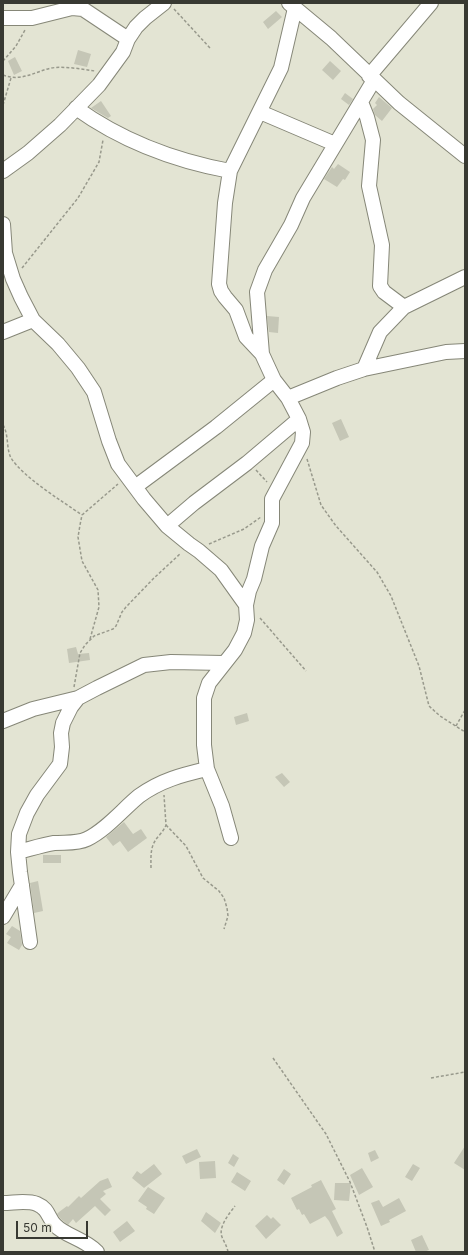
<!DOCTYPE html>
<html>
<head>
<meta charset="utf-8">
<style>
  body { margin:0 }
  #map { position:relative; width:468px; height:1255px; overflow:hidden; background:#e3e4d3; font-family:Inter,sans-serif }
  canvas { display:block }
  .frame { position:absolute; inset:0; border:4px solid #383932; pointer-events:none }
  .scale { position:absolute; left:16px; top:1221px; width:72px; height:18px; box-sizing:border-box; border:2px solid #383932; border-top:0; padding-left:5px; font-size:12px; line-height:14px; white-space:nowrap; color:#383932; -webkit-text-stroke:3px #e3e4d3; paint-order:stroke }
</style>
</head>
<body>
<div id="map">
<canvas width="468" height="1255"></canvas>
<div class="frame"></div>
<div class="scale">50 m</div>
</div>
<script>
const c = document.querySelector('canvas').getContext('2d');
c.lineJoin = 'round';
function paint(path, color) {
  c.fillStyle = color;
  c.fill(path, 'evenodd');
}
function strokePath(path, color, width, dash) {
  c.strokeStyle = color;
  c.lineWidth = width;
  c.lineCap = dash ? 'butt' : 'round';
  c.setLineDash(dash || []);
  c.stroke(path);
}
paint(new Path2D(`
  M276,11L282,17L268,29L263,22Z
  M78,50L91,54L87,67L74,64Z
  M15,57L22,71L14,75L8,61Z
  M330,61L341,71L333,80L322,70Z
  M345,93L353,99L349,105L341,99Z
  M379,97L392,108L382,121L375,115L373,109L377,105L375,103Z
  M101,101L111,116L108,118L91,108Z
  M338,164L350,172L345,180L343,179L337,187L324,179L332,167L334,169Z
  M267,316L279,317L278,333L269,332Z
  M341,419L349,437L340,441L332,423Z
  M76,647L78,654L89,653L90,660L69,663L67,649Z
  M247,713L249,721L236,725L234,717Z
  M282,773L290,782L284,787L275,777Z
  M124,822L133,834L141,829L147,838L128,852L120,841L113,846L106,837Z
  M43,855H61V863H43Z
  M38,881L43,911L34,913L30,883Z
  M12,926L20,931L22,945L19,950L7,943L11,937L6,934Z
  M465,1146V1170L454,1163Z
  M197,1149L201,1157L186,1164L182,1156Z
  M375,1150L379,1158L371,1162L368,1153Z
  M233,1154L239,1158L234,1167L228,1163Z
  M215,1161L216,1178L200,1179L199,1162Z
  M154,1164L162,1174L144,1188L132,1178L137,1171L141,1174Z
  M413,1164L420,1168L412,1181L405,1177Z
  M362,1168L373,1187L359,1195L350,1175Z
  M284,1169L291,1174L284,1185L277,1180Z
  M237,1172L251,1181L245,1191L231,1182Z
  M108,1178L112,1187L103,1191L106,1194L100,1199L111,1210L105,1216L95,1206L76,1223L73,1219L68,1225L61,1219L57,1214L59,1212L67,1206L68,1207L79,1196L81,1198L100,1181Z
  M321,1180L336,1209L332,1211L343,1233L337,1237L329,1221L325,1216L310,1224L304,1214L302,1215L299,1209L297,1210L291,1198L312,1187L311,1185Z
  M335,1183H351L349,1201L334,1200Z
  M148,1187L165,1198L154,1214L146,1209L147,1207L138,1201Z
  M399,1198L406,1211L389,1220L390,1222L381,1226L371,1203L379,1200L383,1207Z
  M206,1212L221,1223L215,1233L201,1221Z
  M267,1215L271,1219L273,1217L281,1225L266,1239L255,1226Z
  M127,1221L135,1231L120,1242L113,1232Z
  M422,1235L429,1250L424,1252H416L411,1240Z`), '#c5c6b6');
const minor = new Path2D(`
  M289,3L331,38L399,103L465,156
  M3,18H32L72,8L83,9L128,39
  M369,76L431,3
  M361,102L367,117L373,140L369,186L382,245L380,286L384,292L404,307
  M76,108C122,141 176,161 230,171
  M260,112L335,144
  M3,171L28,153L60,125L99,85L123,52L128,39L136,27L145,18L164,3
  M3,224L5,253L13,279L21,297L33,320L58,344L78,368L94,392L109,441L118,464L144,499L167,526L189,544L199,551L221,570L246,605
  M3,332L33,320
  M262,354L246,337L236,310L225,297L221,291L219,284L225,203L230,171L281,68L295,8
  M364,369L380,332L404,307L465,277
  M288,398L337,378L364,369L446,352L465,351
  M135,487L216,427L274,380
  M167,526L194,503L247,463L299,419
  M3,721L33,709L78,698
  M231,838L222,806L207,769L204,745V698L209,683L235,650L244,633L247,620L246,605L249,591L254,579L262,546L272,523V499L302,443L303,432L299,419L288,398L274,380L262,354L257,292L265,270L291,225L303,198L374,80
  M18,852C30,849 42,845 54,843C65,842 77,844 87,839C107,829 122,810 139,796C161,780 182,775 207,769
  M3,917L22,885
  M30,942L20,872L18,852L19,834L27,813L37,795L60,764L62,747L61,733L63,723L71,707L78,698L97,688L144,665L171,662L224,663
  M3,1203C14,1203 27,1200 37,1204C49,1209 48,1218 55,1225C65,1236 85,1239 97,1252`);
strokePath(minor, '#868778', 16);
strokePath(new Path2D(`
  M174,9L210,48
  M3,61L16,46L25,30
  M3,75C21,82 34,72 51,68C65,66 81,69 95,71
  M3,105L11,78
  M22,268L78,198L99,162L103,140
  M3,425C9,435 6,448 11,458C24,478 62,501 82,515
  M307,459L321,505L336,526L377,572L391,596L419,666L429,706L440,716L465,732
  M256,470L267,482
  M209,544L244,529L261,517
  M260,618L306,671
  M90,639L99,607L98,590L82,561L78,537L80,525L82,515L118,484
  M74,687L80,653L85,645L94,636L113,629L116,626L122,612L126,607L154,578L181,553
  M456,726L465,710
  M166,825L186,846L203,878L219,891L224,898L227,908L228,916L224,929
  M151,868C151,859 150,849 155,841C158,836 164,831 166,825L164,795
  M273,1058L326,1134L350,1182L367,1227L375,1252
  M431,1078L465,1072
  M228,1252C227,1246 224,1242 222,1237C218,1227 229,1214 235,1206`), '#98998c', 1.5, [3, 2]);
strokePath(minor, '#fff', 14);
</script>
</body>
</html>
